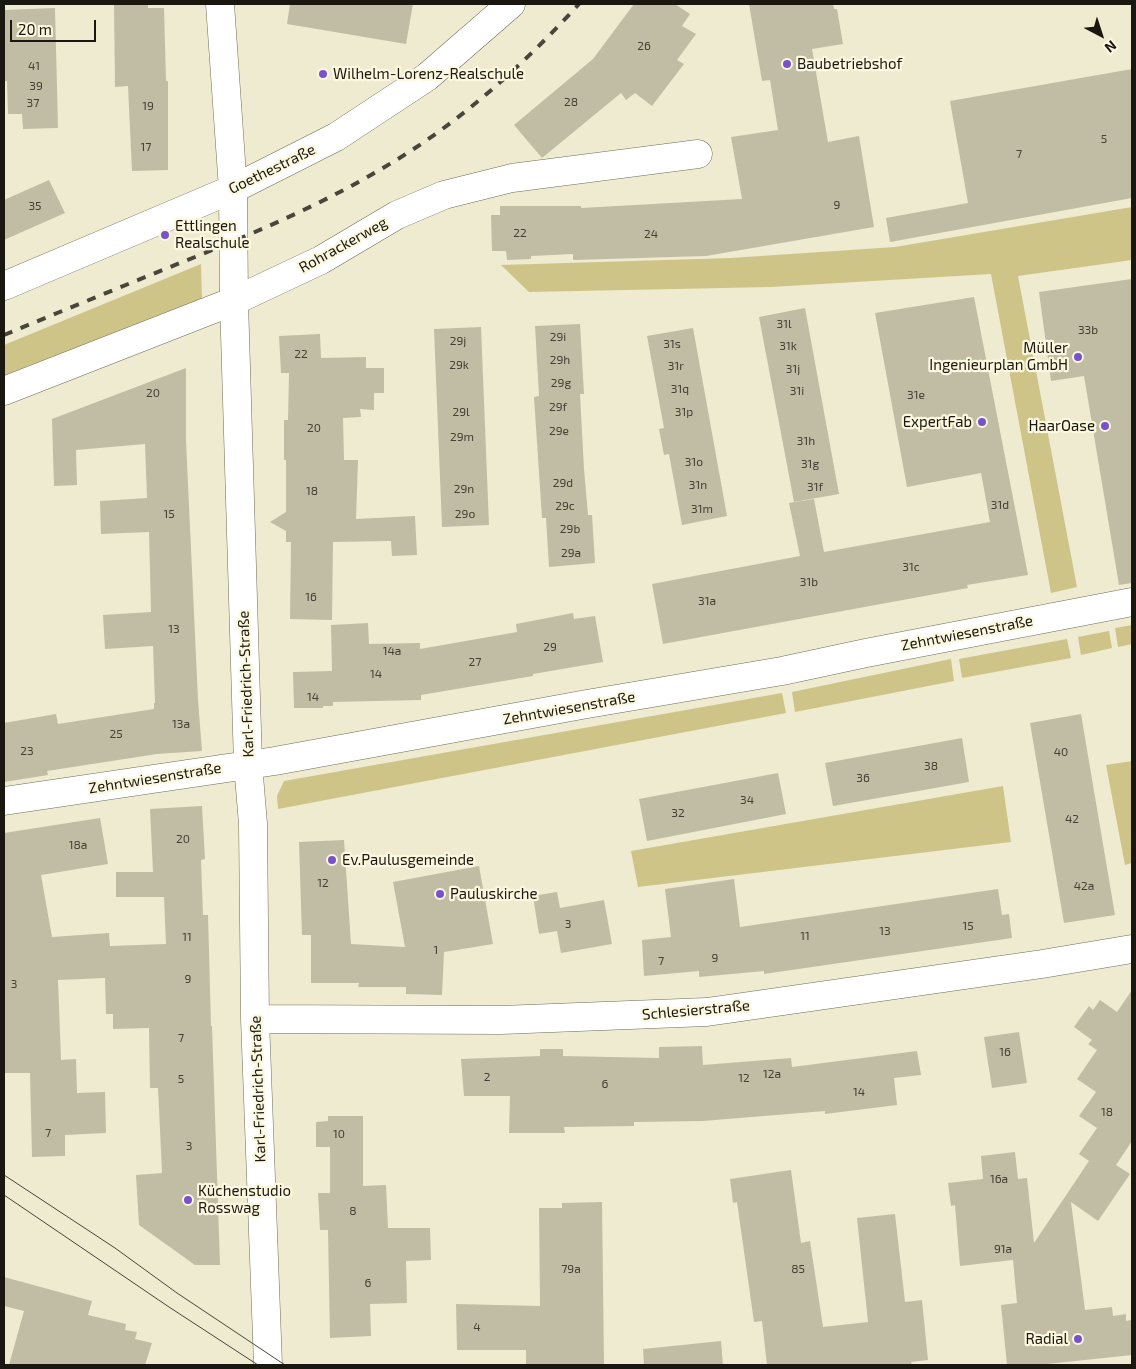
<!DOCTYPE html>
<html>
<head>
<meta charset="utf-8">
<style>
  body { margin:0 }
  #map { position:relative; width:1136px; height:1369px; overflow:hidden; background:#eeebd1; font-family:"Exo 2",sans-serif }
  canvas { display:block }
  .frame { position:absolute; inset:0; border:5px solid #19170f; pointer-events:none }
  .north { position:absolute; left:1076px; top:10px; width:50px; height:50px; -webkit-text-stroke:4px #fcf8df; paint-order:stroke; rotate:140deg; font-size:14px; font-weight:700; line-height:20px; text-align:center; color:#19170f }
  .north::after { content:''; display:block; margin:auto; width:18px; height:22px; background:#19170f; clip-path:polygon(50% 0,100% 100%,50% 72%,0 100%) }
  .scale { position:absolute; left:10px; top:20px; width:86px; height:22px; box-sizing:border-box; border:2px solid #19170f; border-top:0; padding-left:6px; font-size:15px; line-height:18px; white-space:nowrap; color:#19170f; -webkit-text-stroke:4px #fcf8df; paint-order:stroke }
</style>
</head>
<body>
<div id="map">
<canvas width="1136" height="1369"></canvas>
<div class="frame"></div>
<div class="north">N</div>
<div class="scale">20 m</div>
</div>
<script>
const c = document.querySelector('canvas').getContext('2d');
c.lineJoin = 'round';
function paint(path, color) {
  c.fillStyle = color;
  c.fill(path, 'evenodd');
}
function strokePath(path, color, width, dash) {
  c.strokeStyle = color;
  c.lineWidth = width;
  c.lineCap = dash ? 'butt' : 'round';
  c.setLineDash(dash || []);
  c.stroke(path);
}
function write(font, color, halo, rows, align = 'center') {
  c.font = font + ' "Exo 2",sans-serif';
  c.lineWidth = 4.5;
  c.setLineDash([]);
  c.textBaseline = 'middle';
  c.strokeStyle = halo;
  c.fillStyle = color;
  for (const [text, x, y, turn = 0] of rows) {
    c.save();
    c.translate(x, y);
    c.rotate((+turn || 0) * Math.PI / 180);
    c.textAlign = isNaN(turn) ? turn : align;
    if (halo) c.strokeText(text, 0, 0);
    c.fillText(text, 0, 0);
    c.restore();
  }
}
paint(new Path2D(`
  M1132,207V260L1018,276L1077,587L1051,593L991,274L771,287L529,292L501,265L731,258L895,247Z
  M201,264L202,300L4,379V345Z
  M1132,625V644L1118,647L1115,628Z
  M1109,631L1112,648L1081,655L1078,637Z
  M1067,639L1071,658L962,678L959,659Z
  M951,659L954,681L795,712L792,692Z
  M782,693L786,713L278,809L277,796L284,781Z
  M1132,761V863L1125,865L1106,765Z
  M1003,786L1011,842L638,887L631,851Z`), '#cec488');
paint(new Path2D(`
  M114,4H148V8H164L166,81H168V170L132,171L128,86L115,87Z
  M290,4H413L406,44L287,24Z
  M634,4H675L690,14L682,26L696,34L677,60L684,64L652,106L635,93L626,100L621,93L542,158L514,125L593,59Z
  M749,4H833L834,9H837L843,44L812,49L828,142L859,136L874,227L706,256L573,260V254L531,256V259L507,260L506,251H492L491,215H500V206H581V208L742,199L731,137L778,130L770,80L762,81Z
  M55,8L58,128L23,129L22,114H8L7,81H4V10Z
  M1132,69V198L890,242L886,218L968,203L950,101Z
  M49,180L65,213L4,240V200Z
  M1132,279V583L1119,585L1084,376L1051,381L1039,292Z
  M974,297L1028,575L967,585L968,588L663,644L652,584L800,556L789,503L814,499L824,552L990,522L981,473L907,487L875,313Z
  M805,308L839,494L794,502L759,317Z
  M580,324L584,394H580L584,469L588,515H592L595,563L549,567L546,518H542L534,397L539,396L535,326Z
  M481,327L489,525L442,527L434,329Z
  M693,328L727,516L682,525L669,454L664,455L659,429L664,428L647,336Z
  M320,334L321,358L366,357V368H384V393H374V410L360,409L361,417L343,418L344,460H358L356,519L415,516L417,555L392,556L391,541L333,542L332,620L290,619L291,542H286V531L270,522L286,512V460H284V420H288L289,373H281L279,336Z
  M186,368V441L198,700L202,751L157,754L47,771L48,775L4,782V723L56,714L58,724L154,709V703H155L153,646L105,649L103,615L151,612L149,532L101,534L100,501L147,498L145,444L76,450L77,485L54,486L52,419Z
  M573,613L574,619L595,616L603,662L533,674V676L421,695V700L333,702V706H323V708H294L293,672L332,671L331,625L368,623L369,644L420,643V649L517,632L516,624Z
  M1081,714L1115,915L1064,923L1030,723Z
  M962,738L969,782L833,806L825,763Z
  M778,773L786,814L647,841L639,799Z
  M202,806L205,859L201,860L203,915H208L211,1026H212L220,1265H195L139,1225L136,1175L162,1173L158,1088H150L149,1028L113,1029V1014H106L105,978L58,980L61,1060L76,1059L77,1093L105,1092L106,1133L65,1135V1156L32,1157L30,1073H4V833L100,818L108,864L41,875L52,937L109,933L110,946L166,944L164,897H116V872H153L150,809Z
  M344,840L351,944L405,947L393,882L479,866L493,944L444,952L442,995L406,994V987H358L359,983H311V935H302L299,842Z
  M734,879L740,927L998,889L1002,915L1009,914L1012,938L764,974V971L699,977V971L644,976L642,940L671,937L665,889Z
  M557,892L560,908L604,900L612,944L561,953L557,931L539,934L533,896Z
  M1132,990V1141L1116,1165L1130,1174L1098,1221L1071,1202L1085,1310L1112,1307L1113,1316L1126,1314V1321L1132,1320V1355L1038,1365H1007L1001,1305L1017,1303L1013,1260L960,1266L955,1205L951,1206L948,1183L983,1179L981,1156L1015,1152L1018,1179L1027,1178L1034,1243L1089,1161L1079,1154L1097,1128L1079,1116L1096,1092L1077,1079L1097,1050L1088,1044L1092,1040L1074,1027L1089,1006L1093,1010L1100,1000L1117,1012Z
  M1019,1032L1027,1083L992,1088L984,1037Z
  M702,1046L703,1065L791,1058L792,1067L917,1051L921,1075L894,1078L897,1105L825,1114V1111L703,1121L634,1122V1126L564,1127L565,1133H509L510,1096H464L461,1059L540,1056V1049H563V1056L659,1058V1047Z
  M328,1116H363V1186L386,1185L388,1228H430L431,1260L406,1261L407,1303L370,1304L371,1336L330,1338L328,1230H320L318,1193H330V1147H316V1122L328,1121Z
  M791,1170L801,1243L810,1241L823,1327L868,1322L857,1218L895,1214L905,1302L922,1300L928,1360L911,1362L912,1365H767L762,1321L754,1322L737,1202L733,1203L730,1179Z
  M602,1202L604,1365H526V1350H457L456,1304L540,1306L539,1208H562V1203Z
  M4,1277L92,1301L88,1315L126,1324L125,1330L137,1332L135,1339L152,1343L145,1365H9L24,1311L4,1306Z
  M721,1341L723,1365H644L643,1349Z`), '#c1bda5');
const minor = new Path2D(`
  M220,4L233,189L234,301L248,764L253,824L255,1019L268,1365
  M4,286L233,189L336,137L427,77L511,4
  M4,391L234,301L321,260L397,215L444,195L512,178L698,154
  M4,801L275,761L587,704L782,671L866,653L1132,602
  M255,1019L501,1020L707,1012L1042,964L1132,949`);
strokePath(minor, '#706c56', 29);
strokePath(minor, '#fff', 28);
strokePath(new Path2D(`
  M4,1175L115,1248L177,1293L285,1365
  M4,1195L169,1307L258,1365`), '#48453a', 1);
strokePath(new Path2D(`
  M4,335C57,313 111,291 165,269C243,238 321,206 393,162C464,119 524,64 579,4`), '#48453a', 4, [9, 9]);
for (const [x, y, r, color] of [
  [787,64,5,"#7752cb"],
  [323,74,5,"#7752cb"],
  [165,235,5,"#7752cb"],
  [1078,357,5,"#7752cb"],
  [982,422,5,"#7752cb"],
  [1105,426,5,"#7752cb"],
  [332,860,5,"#7752cb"],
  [440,894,5,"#7752cb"],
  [188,1200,5,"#7752cb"],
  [1078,1339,5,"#7752cb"]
]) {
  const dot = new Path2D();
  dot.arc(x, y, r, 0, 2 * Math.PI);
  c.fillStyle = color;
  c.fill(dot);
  strokePath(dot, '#fcf8df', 2);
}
write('12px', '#434034', null, [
  ["26",644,46],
  ["41",34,66],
  ["39",36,86],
  ["28",571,102],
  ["37",33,103],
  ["19",148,106],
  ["5",1104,139],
  ["17",146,147],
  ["7",1019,154],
  ["9",837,205],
  ["35",35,206],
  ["22",520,233],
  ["24",651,234],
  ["31l",784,324],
  ["33b",1088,330],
  ["29i",558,337],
  ["29j",458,341],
  ["31s",672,344],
  ["31k",788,346],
  ["22",301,354],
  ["29h",560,360],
  ["29k",459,365],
  ["31r",676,366],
  ["31j",793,369],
  ["29g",561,383],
  ["31q",680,389],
  ["31i",797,391],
  ["20",153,393],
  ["31e",916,395],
  ["29f",558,407],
  ["29l",461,412],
  ["31p",684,412],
  ["20",314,428],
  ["29e",559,431],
  ["29m",462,437],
  ["31h",806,441],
  ["31o",694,462],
  ["31g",810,464],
  ["29d",563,483],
  ["31n",698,485],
  ["31f",815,487],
  ["29n",464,489],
  ["18",312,491],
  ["31d",1000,505],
  ["29c",565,506],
  ["31m",702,509],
  ["15",169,514],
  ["29o",465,514],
  ["29b",570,529],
  ["29a",571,553],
  ["31c",911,567],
  ["31b",809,582],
  ["16",311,597],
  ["31a",707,601],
  ["13",174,629],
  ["29",550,647],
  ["14a",392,651],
  ["27",475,662],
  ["14",376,674],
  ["14",313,697],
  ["13a",181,724],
  ["25",116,734],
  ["23",27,751],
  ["40",1061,752],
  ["38",931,766],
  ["36",863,778],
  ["34",747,800],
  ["32",678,813],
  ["42",1072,819],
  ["20",183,839],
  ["18a",78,845],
  ["12",323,883],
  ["42a",1084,886],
  ["3",568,924],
  ["15",968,926],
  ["13",885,931],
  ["11",805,936],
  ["11",187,937],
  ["1",436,950],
  ["9",715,958],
  ["7",661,961],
  ["9",188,979],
  ["3",14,984],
  ["7",181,1038],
  ["16",1005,1052],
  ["12a",772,1074],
  ["2",487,1077],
  ["12",744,1078],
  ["5",181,1079],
  ["6",605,1084],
  ["14",859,1092],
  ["18",1107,1112],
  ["7",48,1133],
  ["10",339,1134],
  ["3",189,1146],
  ["16a",999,1179],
  ["8",353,1211],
  ["91a",1003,1249],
  ["79a",571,1269],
  ["85",798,1269],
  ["6",368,1283],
  ["4",477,1327]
]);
write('15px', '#19170f', '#fcf8df', [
  ["Baubetriebshof",797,64],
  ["Wilhelm-Lorenz-Realschule",333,74],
  ["Ettlingen",175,226],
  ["Realschule",175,243],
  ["Müller",1068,348,"right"],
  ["Ingenieurplan GmbH",1068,365,"right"],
  ["ExpertFab",972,422,"right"],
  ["HaarOase",1095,426,"right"],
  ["Ev.Paulusgemeinde",342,860],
  ["Pauluskirche",450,894],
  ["Küchenstudio",198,1191],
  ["Rosswag",198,1208],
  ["Radial",1068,1339,"right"]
], 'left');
write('15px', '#19170f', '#fcf8df', [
  ["Goethestraße",272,169,-26],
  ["Rohrackerweg",343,245,-29],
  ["Zehntwiesenstraße",967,633,-11],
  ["Karl-Friedrich-Straße",246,684,-92],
  ["Zehntwiesenstraße",569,708,-10],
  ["Zehntwiesenstraße",155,778,-9],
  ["Schlesierstraße",696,1010,-5],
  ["Karl-Friedrich-Straße",258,1089,-92]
]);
</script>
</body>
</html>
